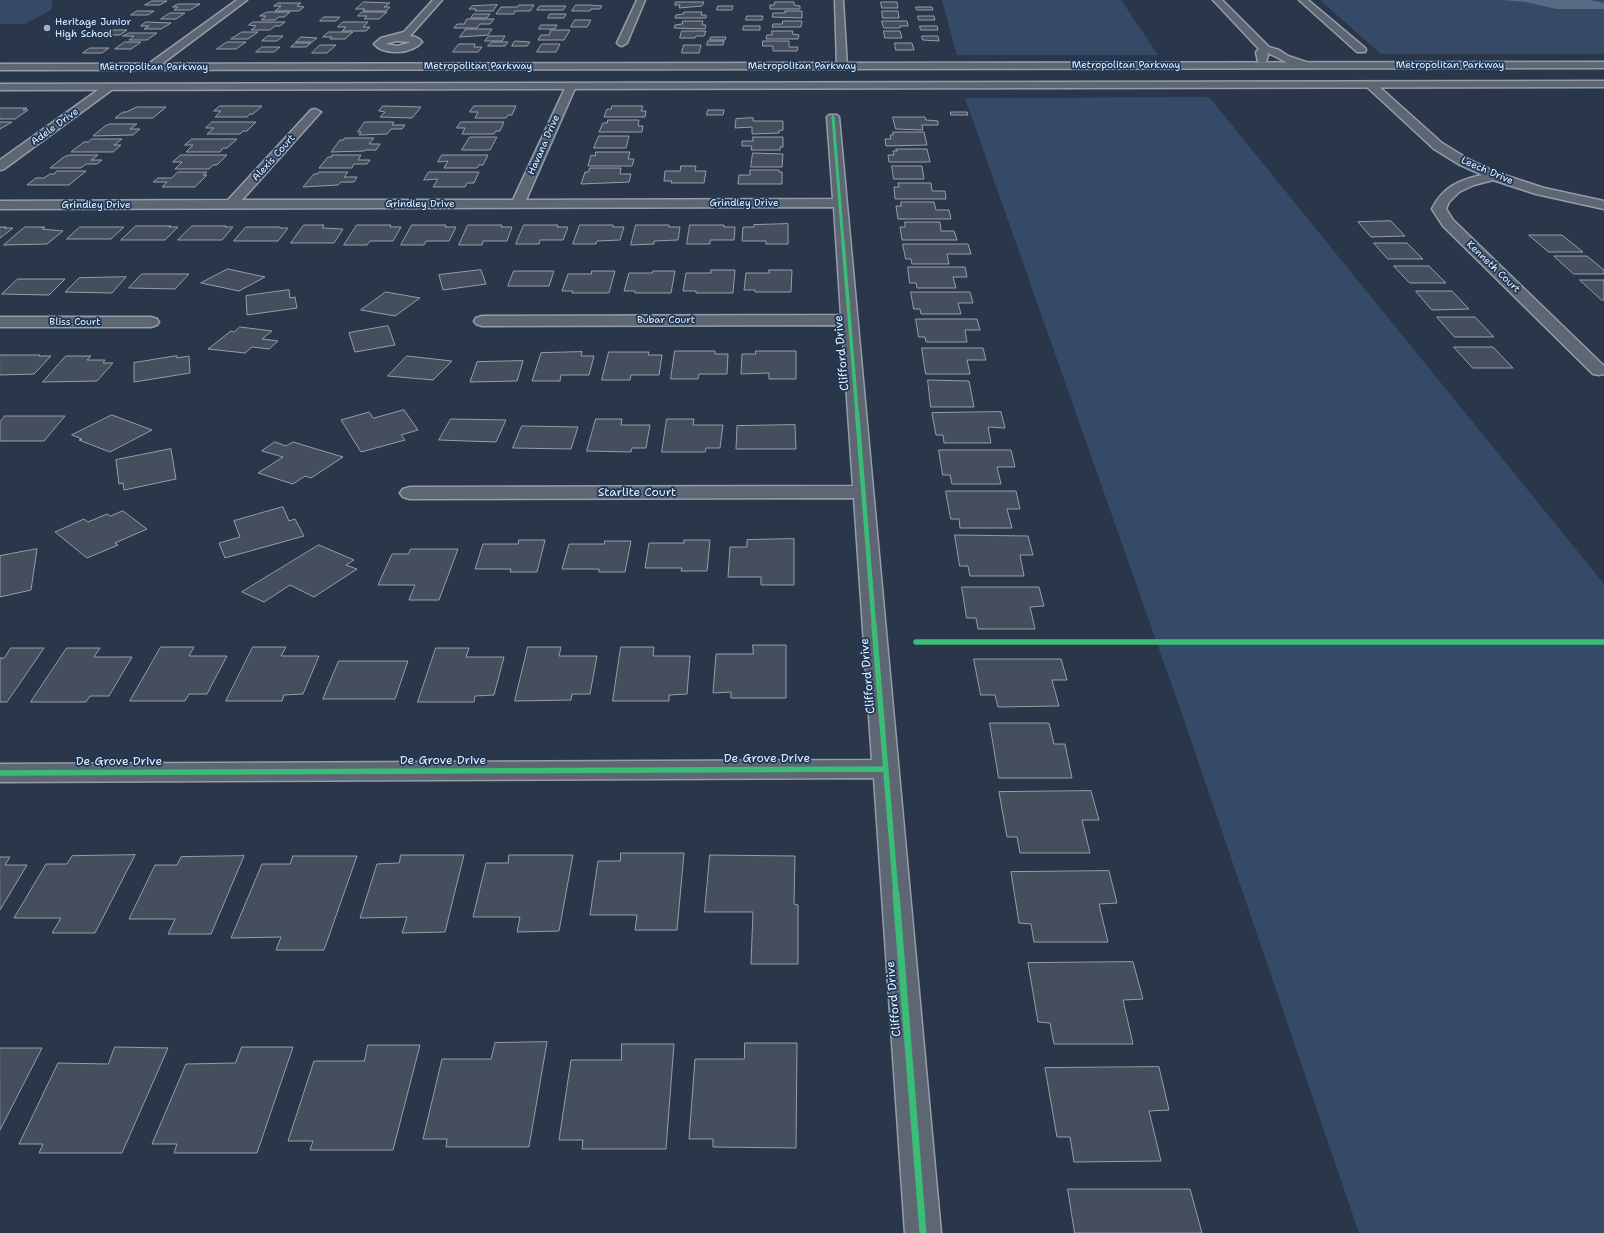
<!DOCTYPE html>
<html>
<head>
<meta charset="utf-8">
<style>
  body { margin:0 }
  canvas { display:block; background:#2a374a }
</style>
</head>
<body>
<canvas width="1604" height="1233"></canvas>
<script>
const c = document.querySelector('canvas').getContext('2d');
c.lineJoin = 'round';
function paint(path, color) {
  c.fillStyle = color;
  c.fill(path, 'evenodd');
}
function strokePath(path, color, width, dash) {
  c.strokeStyle = color;
  c.lineWidth = width;
  c.lineCap = dash ? 'butt' : 'round';
  c.setLineDash(dash || []);
  c.stroke(path);
}
function write(font, color, halo, rows, align = 'center') {
  c.font = font + ' "Shantell Sans",sans-serif';
  c.lineWidth = 3.5;
  c.setLineDash([]);
  c.textBaseline = 'middle';
  c.strokeStyle = halo;
  c.fillStyle = color;
  for (const [text, x, y, turn = 0] of rows) {
    c.save();
    c.translate(x, y);
    c.rotate((+turn || 0) * Math.PI / 180);
    c.textAlign = isNaN(turn) ? turn : align;
    if (halo) c.strokeText(text, 0, 0);
    c.fillText(text, 0, 0);
    c.restore();
  }
}
paint(new Path2D(`
  M0,0H51L53,1L51,10L25,24H0Z
  M942,0H1121L1158,55H957Z
  M1320,0H1604V54H1381Z
  M1209,97L1604,584V1233H1359L1182,714L965,98Z`), '#354a67');
paint(new Path2D(`
  M1501,0H1590L1604,3V9H1556L1526,2Z`), '#586b83');
const building = new Path2D(`
  M152,1H167L160,5H145Z
  M364,2L390,3L384,7H390L386,11H363L365,9H356Z
  M676,2H704L702,6L679,8L680,5H675Z
  M775,2H794V5L800,6V9H770V5H774Z
  M881,2H897L898,8H882Z
  M278,3H301L297,6L304,7L299,11H275L281,6H274Z
  M178,4H200L190,10H174L178,7H173Z
  M497,5L493,11H475L476,9H469L472,6Z
  M519,5H534L530,11H515L514,14H496L501,7H517Z
  M576,5H589L602,6L600,9H591L590,11H572Z
  M540,6H566L563,10H537Z
  M718,6H733L732,10H717Z
  M916,7H932L933,10H917Z
  M137,11H154L148,15H131Z
  M785,11H802V18L772,17L773,13H785Z
  M882,11H898L899,18H883Z
  M267,12H290L284,17H279L275,20H261L266,16H260Z
  M362,12H387L379,19H364L367,16H358Z
  M684,12H702L701,15H706V18H675L676,15L683,14Z
  M170,13H185L176,19H161Z
  M474,14H490L487,18H471Z
  M550,14H566L564,18H548Z
  M747,16H763L762,20H746Z
  M918,16H934L935,20H919Z
  M324,17H340L336,21H320Z
  M467,19H494L490,24H480L477,28H454L457,24H464Z
  M115,20H132L125,24H108Z
  M575,20H591L587,27H571Z
  M683,21H703L702,25H706L705,29L674,28L675,25L682,24Z
  M783,21H802L801,27H772L773,24H782Z
  M882,21H907L908,26H900V28H884Z
  M146,22L171,23L161,29H144L149,26H141Z
  M253,22H285L280,26H275L270,30H251L256,26L249,25Z
  M343,22H368L363,27H370L366,31H342L346,27H338Z
  M541,25H557L555,29H539Z
  M744,26H760V30H743Z
  M920,26H937L938,30H921Z
  M466,29H492L488,35L460,37Z
  M109,30H127L120,35H103Z
  M551,30H570L564,40H538L541,35H549Z
  M682,31H706L704,36H696L695,38H680Z
  M772,31H793L792,34L799,35L798,39H766L767,35H772Z
  M884,31H900L902,38H885Z
  M242,32H258L248,39H231Z
  M329,32H353L345,39H330L332,37H323Z
  M129,33H157L147,40H129L134,36H123Z
  M268,36H283L277,41H262Z
  M489,36H505L502,41H485Z
  M922,36H938L939,41L923,40Z
  M301,37L317,38L312,42H296Z
  M711,37H726L725,40H710Z
  M515,41L530,42L527,46H512Z
  M708,41H724L723,45H707Z
  M763,41H789V47H798L797,51H773V46H763Z
  M125,42H141L131,49H115Z
  M227,42H246L236,49H217Z
  M492,42H508L505,46H488Z
  M296,43H311L306,47H291Z
  M895,43H912L914,50H896Z
  M459,44H475L474,47H482L478,52H453Z
  M542,44H560L556,52H537Z
  M320,45H336L327,53H312Z
  M684,45H701L699,53H682Z
  M262,47H280L274,52H256Z
  M90,48H109L102,53H83Z
  M220,106H262L253,114H250L247,117H215L221,111H214Z
  M383,106L421,107L412,118L380,117L385,112L379,111Z
  M474,106H516L512,115H508L506,118H475L478,112H470Z
  M612,106H643L641,111H646L645,117H604L607,109H611Z
  M137,107H166L153,118H115L123,112H126Z
  M0,108H27L23,110H28L15,119H0Z
  M708,110H724L723,115H707Z
  M951,112H967L968,115H951Z
  M893,117H925L926,120L938,121V125H922L923,130L896,129Z
  M753,118V121H783V130L779,131V133L752,134V127L735,128L736,119Z
  M608,120H639L638,126H643L642,132H599L603,123H607Z
  M0,122H12L0,129Z
  M212,122H256L247,131H243L240,134H207L214,128H206Z
  M365,122H394L392,125H405L402,129H391L387,134L359,135L361,132H358Z
  M461,122H504L500,131H496L494,134H462L465,128H457Z
  M110,124H137L130,129H140L133,135L93,136L105,126Z
  M893,132H924L927,145L886,146L885,139H891L890,135H893Z
  M599,136H629L626,148H594Z
  M470,137H497L490,150H462Z
  M753,137H783V147H780V150H751L752,146H742V141H753Z
  M345,138H374L369,144H380L376,150H366L364,151L331,152L340,140H343Z
  M92,139H122L114,145H121L113,152H71L84,142H88Z
  M192,139H237L227,148H223L220,152H186L193,145H185Z
  M896,149H927L930,162H889L888,155H894L893,151H897Z
  M596,152H630L628,159H634L632,166H588L591,155L595,156Z
  M753,153L783,154L782,167H751Z
  M70,155H98L91,160H102L97,164H86L81,168H50L64,157Z
  M181,155H227L217,165H213L209,169H175L182,162H173Z
  M332,155H361L358,160H370L367,164H354L352,168H319L328,157H331Z
  M442,155H488L483,165H479L477,168H444L448,161L438,162Z
  M681,166H696L695,171H706L704,183H671L672,181H664L665,171H680Z
  M892,166H922L924,179H894Z
  M590,168H621L620,174H631L629,182L581,184L585,172H588Z
  M750,170H779V172H782V184H738L739,175H750Z
  M57,171H86L69,185H27L36,178H44L50,174H54Z
  M178,172H207L203,175H207L195,187H162L167,182H153L158,178H171Z
  M319,172H348L344,177H357L354,182H341L338,185L303,187L314,174H317Z
  M429,172H479L474,183H467L465,187H433L438,179L424,180Z
  M898,183H931L932,191H945L946,199H895L894,187H899Z
  M901,202H934L936,210H949L951,219H898L896,206H901Z
  M1391,221L1405,236L1371,237L1358,222Z
  M905,222H940L941,231H954L957,240H902L900,227H905Z
  M788,224V244H766V241H742L743,227H754V225Z
  M304,225H324L322,228L343,229L334,243H291Z
  M357,225H391L390,227H401L393,241H370L367,245H344Z
  M412,225H446L445,227H456L449,241H426L424,245H401Z
  M468,225H502L501,227H512L507,241H483L482,245H459Z
  M524,225H558L557,227H568L563,240H540L539,244H516Z
  M580,225H613V227H624L620,240L597,241L596,244H573Z
  M636,225H669V227H680L678,240L654,241V244L631,245Z
  M690,225H724V227H735L734,240H710V244H687Z
  M136,226H171L169,227H178L165,240H121Z
  M192,226H226L225,227H233L222,240H178Z
  M0,227H6L4,228H13L0,238Z
  M25,227H45L42,229L63,231L47,244L4,245Z
  M80,227H124L111,239H67Z
  M246,227H280V228H288L278,241H234Z
  M1529,235H1562L1583,252H1549Z
  M1374,243H1407L1423,259H1388Z
  M903,244H968L971,254H947L949,264H912L911,259H906Z
  M1554,256H1587L1604,270V274H1574Z
  M1394,266H1429L1446,283H1410Z
  M908,267H965L967,277H953L956,288H917L916,283H910Z
  M228,269L265,277L239,291L201,283Z
  M481,270L486,284L443,290L439,275Z
  M711,270H735L733,293H696V291H683L686,273H711Z
  M769,270H792L791,292H755V290H744L746,273H769Z
  M514,271H554L549,286H508Z
  M592,271H615L609,293H572L573,291H562L568,274H591Z
  M653,271H675L671,293H635V291H624L629,273H652Z
  M142,274H189L175,289L129,288Z
  M126,277L112,293L65,292L79,278Z
  M18,279H65L49,295L2,294Z
  M1580,280H1604V300H1602Z
  M289,290L290,298L295,297L297,308L247,315L246,296Z
  M1416,291H1452L1469,309L1432,310Z
  M386,292L420,298L395,316L361,310Z
  M911,292H970L973,303H958L961,314H921L920,309H914Z
  M1437,317H1475L1494,337H1455Z
  M916,319H977L980,330H965L967,342H926L925,337H919Z
  M388,326L395,345L355,352L349,333Z
  M240,327L272,331L262,339L278,341L269,349L252,347L245,353L208,349L231,331L234,332Z
  M1454,347H1493L1513,368H1473Z
  M922,348H983L986,360H967L970,374H926Z
  M675,351H715V354H728L727,374H699L698,379H671Z
  M756,351H796V379H769V373L741,374L742,354H755Z
  M582,352L581,356H594L589,375H561L560,381H532L541,353Z
  M609,352H649L648,355H662L659,375H631L630,380H602Z
  M0,355H40L39,356H51L34,374L0,375Z
  M66,356H91L87,360H105L103,363H113L97,381L43,382Z
  M177,356V358L189,356L190,373L134,382V363Z
  M407,356L452,361L433,380L388,376Z
  M523,361L517,381L470,382L477,362Z
  M928,380L969,381L974,407H931Z
  M404,410L418,430L401,435L405,440L361,452L341,420L369,412L373,418Z
  M1001,412L1005,428L988,427L991,443H944L943,435H936L932,413Z
  M112,415L152,430L110,452L79,440L82,439L72,435Z
  M5,416H65L44,441H0V422Z
  M451,419L506,420L496,442L439,440Z
  M596,419H622L621,425H650L646,448H632L631,452L587,451Z
  M667,419H694L693,425H723L720,448H706L705,452H662Z
  M795,425L796,449H736L737,426Z
  M522,426L578,427L571,449L513,448Z
  M275,442L286,446L293,442L343,457L311,478L305,476L293,484L258,473L283,457L262,451Z
  M171,449L176,479L124,490L123,483L119,484L116,460Z
  M939,450H1011L1015,467H997L1001,484H952L950,475H943Z
  M946,491H1016L1020,509H1007L1012,528H960L959,519H951Z
  M283,507L289,521L295,519L304,536L225,558L219,543L240,537L234,521Z
  M123,511L147,529L115,543L118,545L87,558L55,532L84,519L88,522L107,514L110,516Z
  M955,535L1028,536L1033,555H1020L1024,576H970L968,566H960Z
  M794,539V585H761V577H728L730,547H747V540Z
  M519,540H545L537,572H510L511,569H475L483,544H518Z
  M684,540H710L707,571H681L682,568H645L649,543H684Z
  M605,541H631L625,572H599V569H562L569,544H604Z
  M319,545L354,560L346,565L357,569L314,597L290,585L264,602L242,592Z
  M37,549L31,590L0,597V556Z
  M411,549H458L439,600H409L415,585H378L392,554H408Z
  M962,587H1039L1044,606L1030,607L1035,629H978L976,618H967Z
  M753,645H786V698H731V692L713,693L716,654H753Z
  M161,647H194L189,656H227L207,694H189L185,701H130Z
  M253,647H286L281,656H319L303,694L284,695L282,701H226Z
  M528,647H561L559,656H597L590,694H572L571,700L515,701Z
  M621,647H654L653,656H690L687,694L669,695V701H613Z
  M11,648H44L7,702H0V658H4Z
  M67,648H100L94,657H132L109,696H90L86,702H31Z
  M436,648H469L466,657H504L494,695L475,696L474,702H418Z
  M974,659H1061L1067,680H1052L1059,706L998,707L995,695H981Z
  M339,661H408L395,699H323Z
  M990,723H1049L1054,744H1065L1072,778H999Z
  M1091,791L1099,820H1082L1090,853H1020L1017,837H1007L999,792Z
  M621,853H684L677,930H635L637,915H590L598,861H620Z
  M135,855L95,933H52L61,918H14L46,864H67L72,856Z
  M401,855H464L445,932L402,933L407,917L360,918L377,864L399,863Z
  M509,855H573L559,931L517,932L520,917H473L486,863H508Z
  M710,855L795,856L794,904L798,905V964H751L753,912H705Z
  M244,856L211,934H168L175,919H129L155,865H177L181,857Z
  M293,856H357L324,950H276L281,937L231,938L262,864H290Z
  M0,857H10L5,865H27L0,910Z
  M1109,871L1117,903L1099,904L1108,942H1034L1031,924L1019,923L1011,872Z
  M1133,962L1143,999L1123,1000L1133,1044H1054L1050,1023L1038,1022L1028,963Z
  M547,1042L529,1147H446L447,1139H423L442,1059H491L495,1043Z
  M745,1043H797L796,1148L713,1147V1139H689L695,1059H744Z
  M622,1044H674L666,1149H582L583,1140H559L571,1060H621Z
  M368,1045H420L393,1150H310L313,1141H288L314,1061H364Z
  M115,1047L168,1048L122,1153H39L43,1144H19L58,1063L108,1064Z
  M242,1047H293L257,1153H174L177,1144H152L186,1064L235,1063Z
  M0,1048H42L0,1130Z
  M1159,1067L1169,1110L1149,1111L1161,1161L1074,1162L1070,1137H1057L1045,1068Z
  M1068,1189H1190L1202,1233H1075Z`);
paint(building, '#444e5c');
strokePath(building, '#959da7', 1);
const street = new Path2D(`
  M237,0H247L155,69H147L146,67L147,65Z
  M433,0H442L410,36C415,36 419,38 422,42C412,54 384,56 374,44L381,38L404,32ZM396,41L411,42L398,46L385,44Z
  M637,0H645L627,43L622,46L619,45L617,43Z
  M835,0H843L847,66L842,69L837,66Z
  M1213,0H1222L1269,47L1279,50L1288,56L1309,63L1310,65L1309,67C1294,71 1279,56 1267,53L1268,56L1266,62H1258L1256,52L1259,49Z
  M1299,0H1308L1365,48L1366,50L1365,52H1357Z
  M1371,82L1375,83L1442,143L1468,159L1498,173L1544,188L1604,201V209L1536,194L1493,180L1474,185L1459,192L1449,202L1446,209L1453,220L1604,366V374L1599,375L1593,374L1443,226L1432,209C1443,187 1459,180 1482,175L1460,165L1434,149L1367,87L1366,85L1367,83Z
  M571,83L576,86L526,200L833,199L827,117L829,115H837L839,117L941,1233H905L874,778L0,782V764L872,760L854,498L410,499L403,497L400,493L403,489L410,487L853,486L842,325L482,326L476,324L474,321L476,318L482,316L841,315L834,207L0,209V201L228,200L311,110L315,109L321,112L319,114L242,200H513L566,86Z
  M109,84L114,87L113,89L4,169L0,170V160L105,85Z
  M0,317H151L157,319L159,322L157,325L151,327H0Z`);
const primary = new Path2D(`
  M1604,62V68L0,70V64Z
  M1604,81V87L0,90V84Z`);
strokePath(street, '#959da7', 3);
strokePath(primary, '#959da7', 3);
paint(street, '#5d6672');
paint(primary, '#5d6672');
strokePath(new Path2D(`
  M833,117L843,243`), '#3abd76', 3);
strokePath(new Path2D(`
  M843,242L857,413`), '#3abd76', 3.5);
strokePath(new Path2D(`
  M857,412L874,626`), '#3abd76', 4.5);
strokePath(new Path2D(`
  M874,625L896,895
  M916,642H1604
  M0,773L886,769`), '#3abd76', 5.5);
strokePath(new Path2D(`
  M896,894L923,1233`), '#3abd76', 7);
for (const [x, y, r, color] of [
  [47,28,4,"#a6b0bb"]
]) {
  const dot = new Path2D();
  dot.arc(x, y, r, 0, 2 * Math.PI);
  c.fillStyle = color;
  c.fill(dot);
  strokePath(dot, '#1d3557', 1.5);
}
write('10px', '#e8f1f8', '#1d3557', [
  ["Heritage Junior",55,22],
  ["High School",55,34]
], 'left');
write('10px', '#e8f1f8', '#1d3557', [
  ["Metropolitan Parkway",1126,65],
  ["Metropolitan Parkway",1450,65],
  ["Metropolitan Parkway",478,66],
  ["Metropolitan Parkway",802,66],
  ["Metropolitan Parkway",154,67],
  ["Adele Drive",55,127,-36],
  ["Havana Drive",544,145,-66],
  ["Alexis Court",274,158,-48],
  ["Leech Drive",1487,171,23],
  ["Grindley Drive",744,203],
  ["Grindley Drive",420,204],
  ["Grindley Drive",96,205],
  ["Kenneth Court",1493,267,44],
  ["Bubar Court",666,320],
  ["Bliss Court",75,322]
]);
write('12px', '#e8f1f8', '#1d3557', [
  ["Clifford Drive",842,353,-95],
  ["Starlite Court",637,493],
  ["Clifford Drive",868,676,-95],
  ["De Grove Drive",767,759],
  ["De Grove Drive",443,761],
  ["De Grove Drive",119,762],
  ["Clifford Drive",894,999,-95]
]);
</script>
</body>
</html>
